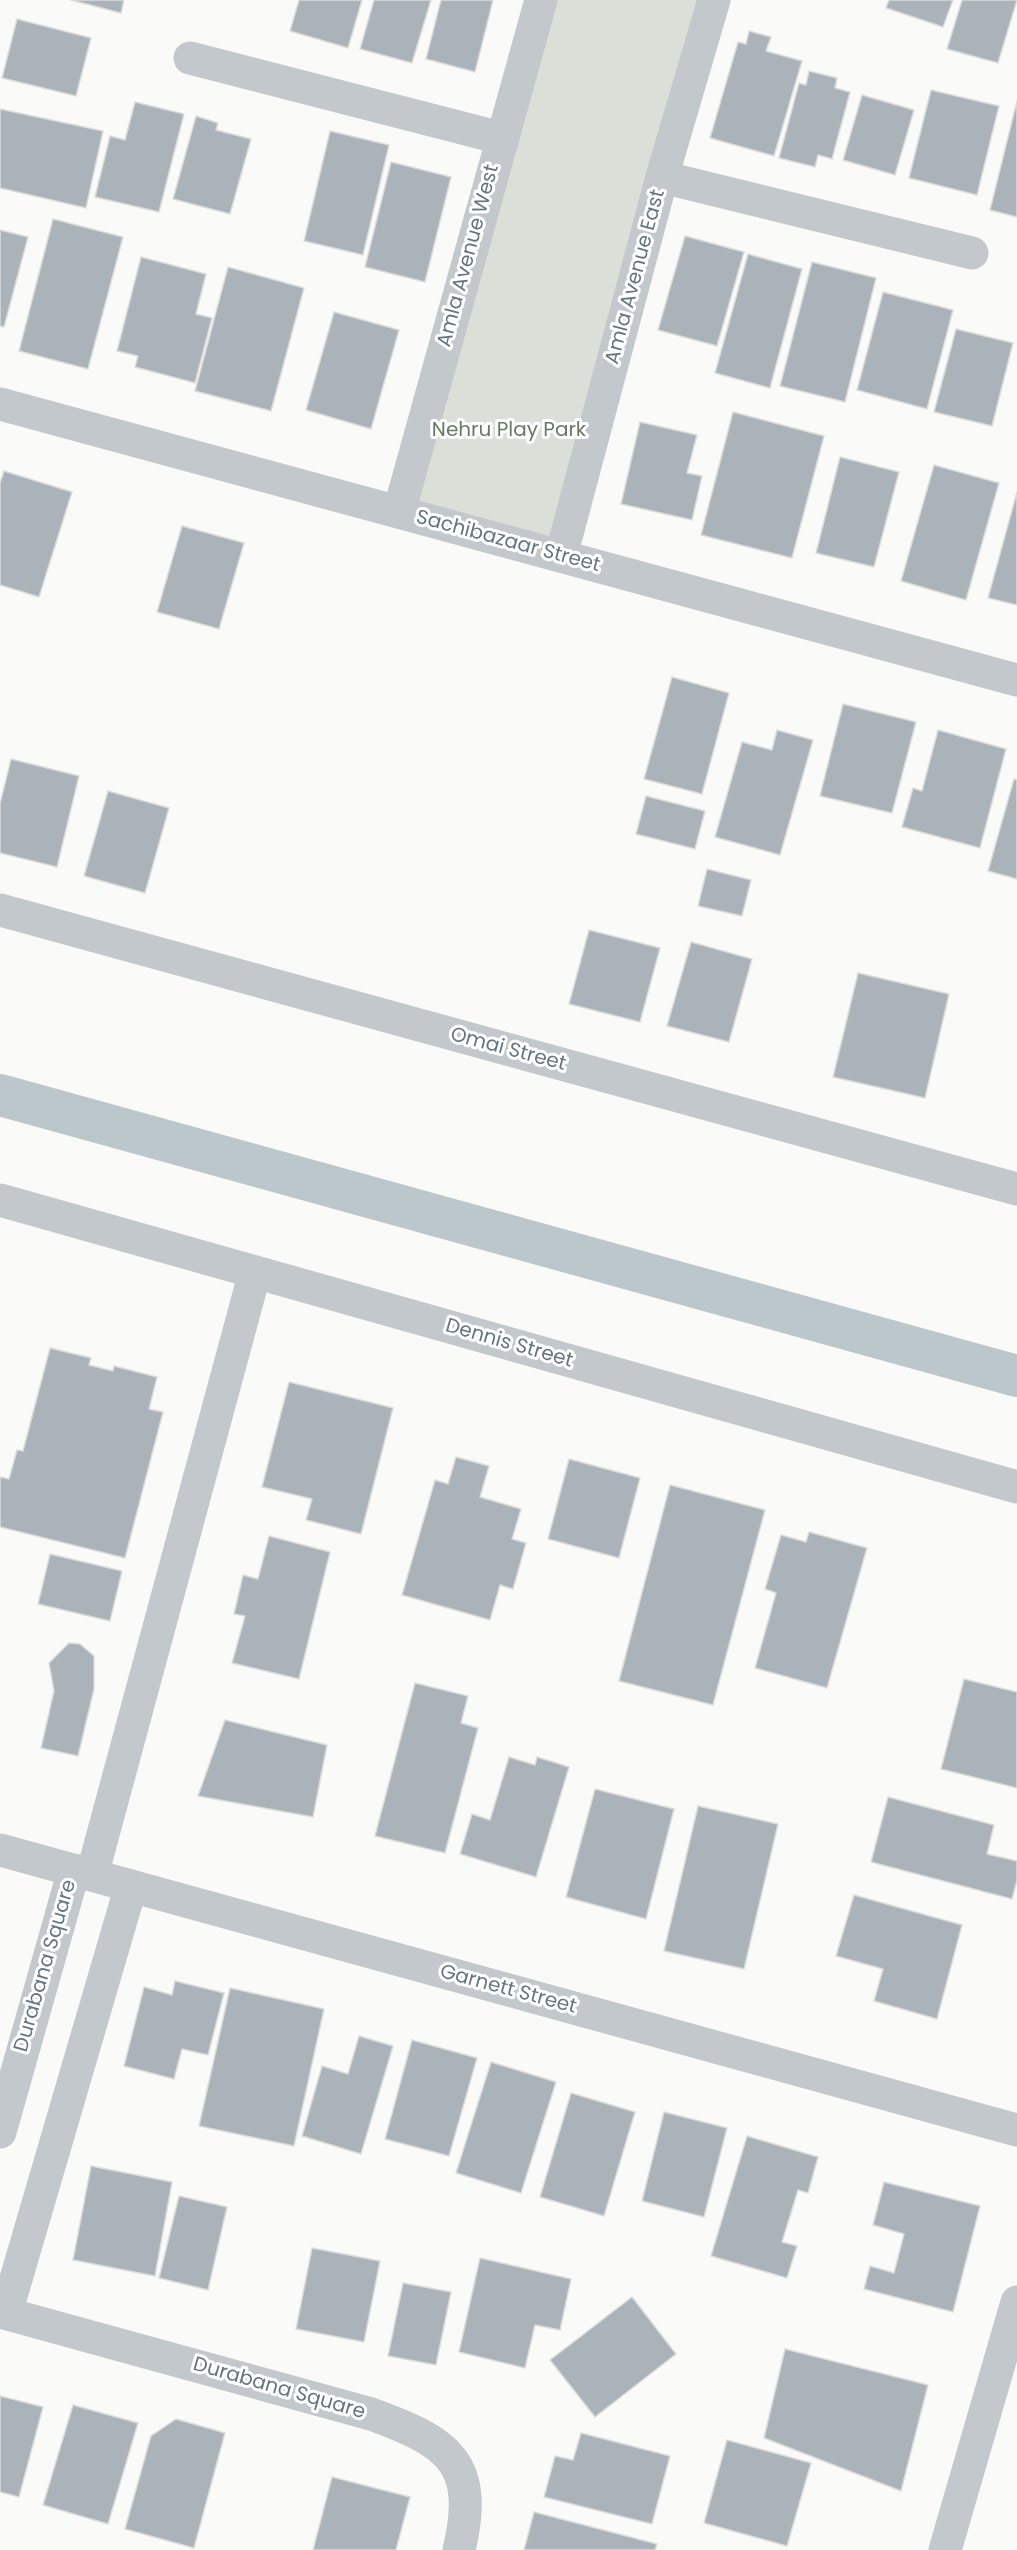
<!DOCTYPE html>
<html>
<head>
<meta charset="utf-8">
<style>
  body { margin:0 }
  canvas { display:block; background:#fafaf8 }
</style>
</head>
<body>
<canvas width="1017" height="2550"></canvas>
<script>
const c = document.querySelector('canvas').getContext('2d');
c.lineJoin = 'round';
function paint(path, color) {
  c.fillStyle = color;
  c.fill(path, 'evenodd');
}
function strokePath(path, color, width, dash) {
  c.strokeStyle = color;
  c.lineWidth = width;
  c.lineCap = dash ? 'butt' : 'round';
  c.setLineDash(dash || []);
  c.stroke(path);
}
function write(font, color, halo, rows, align = 'center') {
  c.font = font + ' Poppins,sans-serif';
  c.lineWidth = 6;
  c.setLineDash([]);
  c.textBaseline = 'middle';
  c.strokeStyle = halo;
  c.fillStyle = color;
  for (const [text, x, y, turn = 0] of rows) {
    c.save();
    c.translate(x, y);
    c.rotate((+turn || 0) * Math.PI / 180);
    c.textAlign = isNaN(turn) ? turn : align;
    if (halo) c.strokeText(text, 0, 0);
    c.fillText(text, 0, 0);
    c.restore();
  }
}
paint(new Path2D(`
  M543,0H717L561,556L399,512Z`), '#dadfd7');
strokePath(new Path2D(`
  M0,1095L1017,1376`), '#bbc7cb', 42);
const building = new Path2D(`
  M71,0H124L121,13Z
  M299,0H362L348,48L290,31Z
  M374,0H431L412,63L360,49Z
  M441,0H493L475,72L426,59Z
  M889,0H953L943,27L886,8Z
  M962,0H1017L998,63L947,49Z
  M17,19L91,38L76,96L2,78Z
  M749,31L771,37L766,51L802,61L774,156L710,138L738,42L746,44Z
  M809,71L837,78L835,88L850,92L832,159L818,155L815,167L779,158L799,83L806,85Z
  M931,90L999,106L977,195L909,178Z
  M862,95L914,110L895,175L843,160Z
  M1017,101V217L990,210Z
  M135,102L184,114L159,212L95,197L110,136L125,140Z
  M0,109L103,131L86,208L0,188Z
  M196,116L218,123L216,130L251,139L230,214L173,199Z
  M330,131L389,145L363,255L304,241Z
  M391,162L451,177L425,282L365,267Z
  M53,219L123,237L88,369L19,351Z
  M0,230L28,237L4,327L0,326Z
  M685,236L744,252L717,346L658,330Z
  M748,254L802,269L770,388L715,373Z
  M141,257L206,274L196,314L212,318L195,383L135,367L138,356L117,351Z
  M812,262L876,278L845,402L780,386Z
  M228,267L304,288L271,411L195,391Z
  M883,292L953,310L927,409L857,390Z
  M334,312L399,330L371,429L306,410Z
  M956,329L1013,343L992,426L934,412Z
  M733,412L824,436L792,558L701,535Z
  M640,422L697,435L687,473L702,476L692,520L621,504Z
  M840,457L899,472L874,567L816,553Z
  M934,465L999,483L966,600L901,581Z
  M4,471L72,492L39,597L0,585V483Z
  M1017,492V605L988,598Z
  M182,526L244,543L219,629L157,612Z
  M672,677L729,693L702,794L644,779Z
  M843,704L916,722L892,813L820,796Z
  M777,730L813,740L780,855L715,837L742,742L772,750Z
  M938,730L1006,749L980,848L902,827L913,788L922,791Z
  M11,759L79,776L57,867L0,853V804Z
  M1014,779L1017,780V879L988,871Z
  M108,791L169,808L145,893L84,876Z
  M646,796L705,811L695,849L636,834Z
  M707,869L751,880L742,916L698,906Z
  M589,930L660,948L640,1022L569,1004Z
  M691,942L752,959L729,1042L667,1026Z
  M858,973L949,994L925,1098L833,1077Z
  M50,1348L91,1358L89,1365L113,1371L114,1366L157,1377L149,1409L163,1412L125,1558L0,1527V1477L9,1479L17,1450L23,1451Z
  M289,1382L393,1408L361,1534L306,1520L312,1499L262,1487Z
  M456,1457L489,1466L480,1497L521,1509L512,1539L526,1543L513,1589L500,1585L490,1620L402,1595L435,1480L448,1484Z
  M569,1459L640,1478L619,1558L548,1539Z
  M670,1485L765,1510L713,1705L619,1681Z
  M809,1532L867,1548L827,1688L755,1668L776,1593L765,1589L781,1535L806,1542Z
  M269,1536L330,1552L299,1679L232,1663L245,1616L234,1614L243,1575L258,1579Z
  M50,1554L122,1571L110,1621L38,1604Z
  M69,1643L80,1644L94,1656V1689L78,1756L41,1748L54,1691L49,1663Z
  M964,1679L1017,1692V1788L941,1769Z
  M415,1683L468,1696L461,1723L478,1728L445,1853L375,1836Z
  M225,1720L327,1745L313,1817L198,1796Z
  M509,1757L535,1765L537,1757L569,1767L536,1877L460,1854L472,1814L490,1820Z
  M595,1789L674,1809L646,1919L566,1897Z
  M888,1797L994,1825L987,1854L1017,1861V1880L1012,1899L871,1862Z
  M698,1806L778,1824L744,1969L664,1951Z
  M854,1895L962,1925L937,2019L874,2001L883,1969L836,1956Z
  M175,1981L224,1993L208,2055L182,2049L174,2079L124,2066L144,1987L172,1995Z
  M230,1988L324,2009L294,2146L199,2126Z
  M359,2036L393,2046L361,2154L302,2136L322,2066L348,2074Z
  M412,2040L477,2058L449,2156L385,2139Z
  M491,2062L556,2082L521,2193L456,2173Z
  M571,2093L635,2112L604,2216L540,2197Z
  M664,2112L727,2128L704,2217L642,2201Z
  M747,2136L818,2157L808,2193L798,2190L782,2242L797,2246L787,2278L711,2256Z
  M91,2166L172,2182L155,2276L73,2260Z
  M884,2182L980,2206L953,2312L864,2289L870,2266L894,2273L904,2234L873,2225Z
  M179,2196L227,2207L208,2290L159,2278Z
  M312,2248L380,2261L364,2342L296,2329Z
  M480,2258L571,2279L560,2330L535,2325L525,2368L459,2352Z
  M403,2283L451,2292L436,2365L388,2356Z
  M632,2297L676,2354L595,2417L550,2360Z
  M785,2349L928,2385L901,2491L764,2438Z
  M0,2396L43,2407L19,2497L0,2492Z
  M73,2405L138,2423L108,2524L43,2505Z
  M176,2419L225,2433L194,2548L125,2529L151,2436Z
  M581,2433L670,2456L652,2524L544,2497L555,2456L573,2460Z
  M727,2440L811,2463L787,2546L704,2523Z
  M332,2477L410,2497L396,2550H313Z
  M534,2512L657,2544L655,2550H524Z`);
paint(building, '#aab3b9');
strokePath(building, '#dcdcda', 1.5);
strokePath(new Path2D(`
  M190,58L501,138
  M662,177L972,253
  M0,404L1017,680
  M399,512L541,0
  M561,556L662,177L714,0
  M0,910L1017,1189
  M0,1200L1017,1487
  M0,1850L1017,2130
  M92,1875L255,1272
  M0,2132L74,1870
  M0,2312L371,2414C448,2442 480,2462 459,2550
  M6,2313L131,1886
  M945,2550L1017,2302`), '#c3c8cc', 33);
write('20px', '#657683', '#fff', [
  ["Amla Avenue West",469,256,-75],
  ["Amla Avenue East",636,277,-75],
  ["Sachibazaar Street",508,542,15],
  ["Omai Street",508,1050,15],
  ["Dennis Street",509,1344,16],
  ["Durabana Square",46,1966,-74],
  ["Garnett Street",508,1990,15],
  ["Durabana Square",279,2389,16]
]);
write('20px', '#687a64', '#fff', [
  ["Nehru Play Park",509,431]
]);
</script>
</body>
</html>
